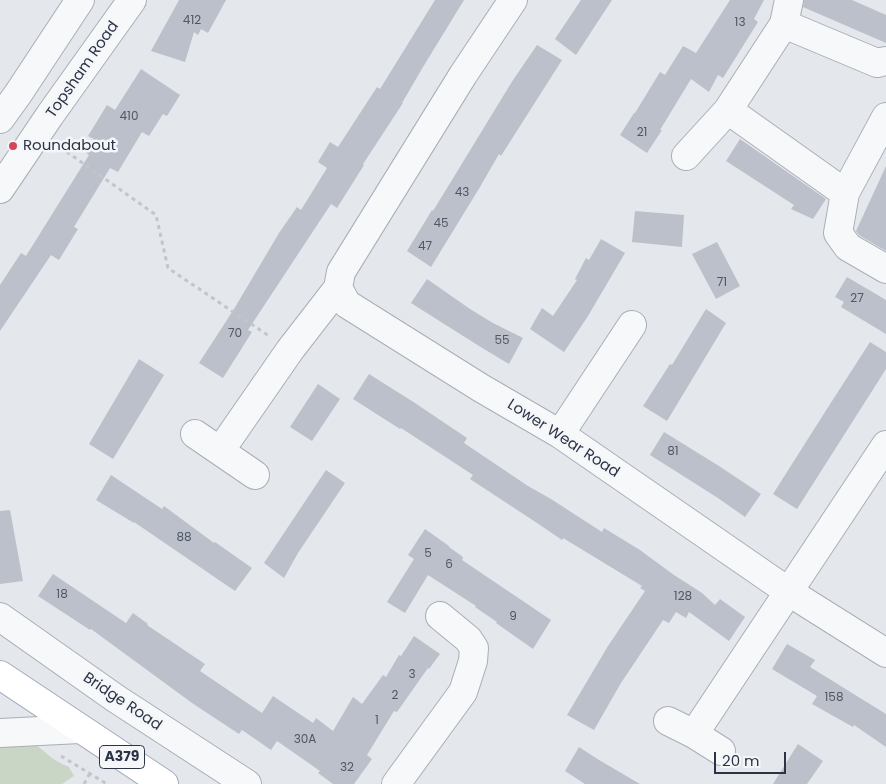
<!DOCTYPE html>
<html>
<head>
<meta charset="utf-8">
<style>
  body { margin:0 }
  #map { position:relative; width:886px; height:784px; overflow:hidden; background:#e4e7ec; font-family:Poppins,sans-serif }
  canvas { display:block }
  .scale { position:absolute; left:714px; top:752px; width:72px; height:22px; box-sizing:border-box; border:2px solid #2b3445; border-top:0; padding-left:6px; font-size:15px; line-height:18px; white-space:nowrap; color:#2b3445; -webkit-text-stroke:4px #f4f6f9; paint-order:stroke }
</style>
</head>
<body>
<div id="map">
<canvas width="886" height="784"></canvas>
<div class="scale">20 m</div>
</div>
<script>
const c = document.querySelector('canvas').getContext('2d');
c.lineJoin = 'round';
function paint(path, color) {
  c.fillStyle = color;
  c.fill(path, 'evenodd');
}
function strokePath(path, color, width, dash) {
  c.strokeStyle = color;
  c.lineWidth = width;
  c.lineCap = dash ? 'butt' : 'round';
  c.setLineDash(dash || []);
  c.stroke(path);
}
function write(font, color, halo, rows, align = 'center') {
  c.font = font + ' Poppins,sans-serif';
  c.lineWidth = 5;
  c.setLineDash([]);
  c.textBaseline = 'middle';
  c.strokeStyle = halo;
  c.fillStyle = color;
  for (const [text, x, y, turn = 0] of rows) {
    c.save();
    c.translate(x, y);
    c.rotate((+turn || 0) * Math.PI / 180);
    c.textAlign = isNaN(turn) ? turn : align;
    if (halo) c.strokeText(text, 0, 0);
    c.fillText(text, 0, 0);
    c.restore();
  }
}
paint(new Path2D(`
  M0,741L34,743L52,758L62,764L69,767L74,776L62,784H0Z`), '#c9d6c5');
paint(new Path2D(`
  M179,0H226L208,33L201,29L198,35L194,32L185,62L151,51Z
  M435,0H464L423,67L402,103H403L363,164L364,165L337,208L331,204L248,330L252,332L223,378L199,363L234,309L279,233L297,207L301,210L327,168L318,162L330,142L338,147L377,87L380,89Z
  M581,0H612L576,55L555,39Z
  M730,0H764L754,19L758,22L723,78L718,75L709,92L691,79L660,130H662L647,153L620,135L634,113H635L660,72L665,75L683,46L696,53Z
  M804,0H852L886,15V43L803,7Z
  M537,45L562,60L501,156L499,154L480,187L431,267L407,251L432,210L433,211L513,80Z
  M141,69L180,95L167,116L163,114L149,136L142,132L118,172L110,168L74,227L78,229L59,260L51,255L0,331V285L21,253L26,256L89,155L86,153L94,139L88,136L107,105L115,110Z
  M740,139L826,199L813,219L791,209L794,205L726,161Z
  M886,166V251L859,235L856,231Z
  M635,211L684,215L682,247L632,242Z
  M601,239L625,253L588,316L564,352L530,329L542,308L553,316L577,280L575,279L586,258L589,260Z
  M717,242L740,286L716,299L692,254Z
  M847,277L886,300V334L841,307L844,302L835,297Z
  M427,279L470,309L493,323L523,338L509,364L479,346L411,303Z
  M706,309L726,323L667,421L643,406L670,364L672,365Z
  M870,342L886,352V369L797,509L773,494L825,412Z
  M139,359L164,375L113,459L89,444Z
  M369,374L415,403L467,438L464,443L528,486L551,499L602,532L604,528L640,550L674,575L702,593L715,605L720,599L745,617L729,641L689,612L686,618L676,612L669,623L663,620L621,683L594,730L567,715L608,646L645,591L640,588L642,586L563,538L562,540L537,523L470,479L473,475L401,428L400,429L353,399Z
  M318,384L340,399L312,441L290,427Z
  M664,432L719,466L761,494L745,517L718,498L650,455Z
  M326,470L345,483L298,553L284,578L264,563Z
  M111,475L162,509L164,506L214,543L215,542L252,568L235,591L134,522V523L96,500Z
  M10,510L23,581L0,584V511Z
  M425,529L449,546V547L463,557L462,560L551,620L533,649L496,623L497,622L475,607L476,606L428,575L405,613L387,602L414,559L408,555Z
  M53,574L126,623L133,613L148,624L147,625L205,664L200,671L262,713L273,696L313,723L316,718L333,731L353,697L362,704L383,675L386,677L399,655L401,656L414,636L440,654L429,669L428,668L397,712L394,711L367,755L372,759L354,784H333L318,773L320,771L277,741L271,750L242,730L239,734L192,703L91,629L90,630L38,596Z
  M787,644L815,660L810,667L886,714V747L854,725L853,727L812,704L817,696L772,669Z
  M798,744L823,761L807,784H773Z
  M579,747L599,760L640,784H585L565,771Z`), '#bbc0ca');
const minor = new Path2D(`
  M784,24L789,0
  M886,61L877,63L784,24L728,110L845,193L838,233L848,247L886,269
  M0,119L18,94L80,0
  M686,156L728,110
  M0,189L50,115L132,0
  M845,193L886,117
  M338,288L347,304L481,388L560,434L789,592L886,653
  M195,434L255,475
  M560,434L632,325
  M220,451L290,350L338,288L341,272L463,75L513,0
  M0,617L115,698L247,784
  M668,721L694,734L721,751
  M0,733L80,729
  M694,734L886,445
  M396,784L463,692L473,661L474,648L468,639L440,616`);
const major = new Path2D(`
  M0,675L164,784`);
strokePath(minor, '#a9aeb7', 30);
strokePath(major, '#a3abb8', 30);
strokePath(new Path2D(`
  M60,147L156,215L168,268L269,336
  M61,756L107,784
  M84,784L90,773`), '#c2c5cb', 3, [4, 4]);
strokePath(minor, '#f7f8fa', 28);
strokePath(major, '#fff', 28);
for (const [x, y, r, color] of [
  [13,146,5,"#d1495b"]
]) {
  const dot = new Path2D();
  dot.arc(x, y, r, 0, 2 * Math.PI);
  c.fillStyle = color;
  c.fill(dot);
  strokePath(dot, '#f4f6f9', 2);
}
write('12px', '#4f5766', null, [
  ["412",192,21],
  ["13",740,23],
  ["410",129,117],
  ["21",642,133],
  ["43",462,193],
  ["45",441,224],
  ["47",425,247],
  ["71",722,283],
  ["27",857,299],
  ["70",235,334],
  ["55",502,341],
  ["81",673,452],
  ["88",184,538],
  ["5",428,554],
  ["6",449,565],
  ["18",62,595],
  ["128",683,597],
  ["9",513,617],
  ["3",412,675],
  ["2",395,696],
  ["158",834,698],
  ["1",377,721],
  ["30A",305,740],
  ["32",347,768]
]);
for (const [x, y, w] of [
  [122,757,45]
]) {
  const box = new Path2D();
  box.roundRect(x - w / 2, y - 11.5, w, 23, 4);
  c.fillStyle = '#f4f6f9';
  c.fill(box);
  strokePath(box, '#2b3445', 1);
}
write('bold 14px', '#2b3445', null, [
  ["A379",122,757]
]);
write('15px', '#2b3445', '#f4f6f9', [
  ["Topsham Road",83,70,-55],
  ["Lower Wear Road",563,439,33],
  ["Bridge Road",122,702,34]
]);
write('15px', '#2b3445', '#f4f6f9', [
  ["Roundabout",23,146]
], 'left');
</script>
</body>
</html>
